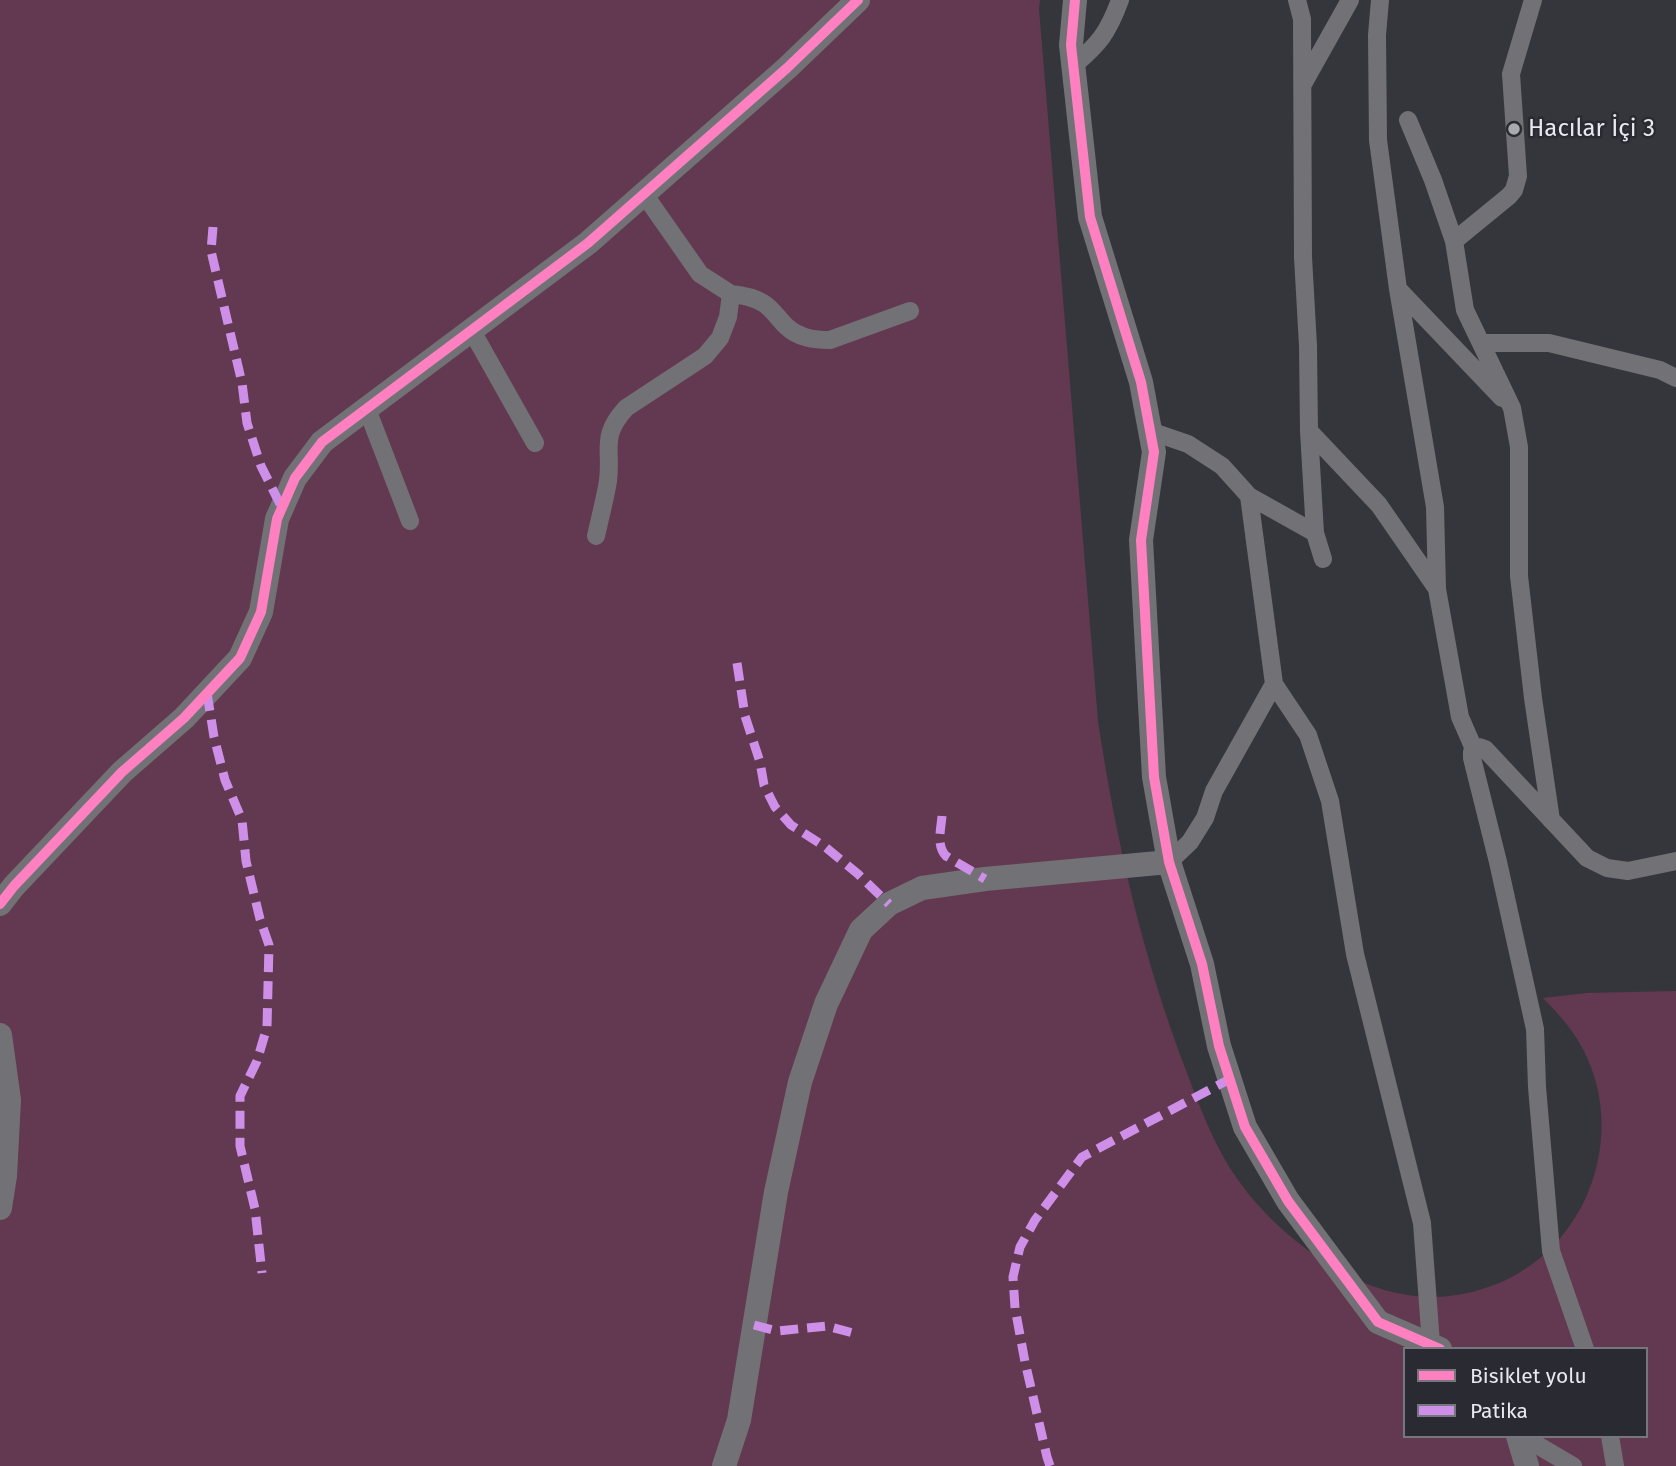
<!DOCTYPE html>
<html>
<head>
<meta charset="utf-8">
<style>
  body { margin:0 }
  #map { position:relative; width:1676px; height:1466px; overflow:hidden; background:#35363b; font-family:"Fira Sans",sans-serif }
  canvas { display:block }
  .legend { position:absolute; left:1403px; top:1347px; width:245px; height:91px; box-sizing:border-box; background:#2a2a33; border:2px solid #76767e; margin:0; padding:9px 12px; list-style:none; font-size:21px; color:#e8e8ef }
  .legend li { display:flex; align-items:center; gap:14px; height:35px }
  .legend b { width:35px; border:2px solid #76767e }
</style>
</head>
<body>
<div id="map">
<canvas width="1676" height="1466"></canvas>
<ul class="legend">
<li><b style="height:9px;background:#ff80c0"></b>Bisiklet yolu</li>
<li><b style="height:9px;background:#ce8fe9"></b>Patika</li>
</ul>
</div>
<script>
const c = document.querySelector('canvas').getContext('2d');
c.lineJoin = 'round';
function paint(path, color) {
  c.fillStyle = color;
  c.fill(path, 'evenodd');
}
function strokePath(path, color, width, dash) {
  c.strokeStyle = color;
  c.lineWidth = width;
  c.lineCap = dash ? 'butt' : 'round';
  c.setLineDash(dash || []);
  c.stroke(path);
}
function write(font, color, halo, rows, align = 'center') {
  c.font = font + ' "Fira Sans",sans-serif';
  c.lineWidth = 5;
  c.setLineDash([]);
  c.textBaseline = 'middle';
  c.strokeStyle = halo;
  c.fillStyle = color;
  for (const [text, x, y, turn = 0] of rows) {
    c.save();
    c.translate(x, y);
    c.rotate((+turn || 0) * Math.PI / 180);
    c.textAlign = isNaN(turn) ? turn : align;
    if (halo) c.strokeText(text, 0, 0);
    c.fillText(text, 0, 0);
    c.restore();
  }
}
paint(new Path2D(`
  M0,0H1040L1039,9L1098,721C1116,841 1143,959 1187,1073C1201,1110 1215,1148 1238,1180C1260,1211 1288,1237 1319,1258C1346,1276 1376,1291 1408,1295C1444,1301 1480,1293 1512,1277C1588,1237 1622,1141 1589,1062C1579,1037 1562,1017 1543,998L1587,993L1676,991V1466H0ZM1405,1349H1646V1436H1405Z`), '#633951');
strokePath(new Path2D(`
  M1297,0L1302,19L1303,257L1308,346L1309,431L1315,533L1323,559
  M1380,0L1377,35L1378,140L1398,289L1435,507L1437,589L1460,717L1474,749
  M1073,66C1099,44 1108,33 1120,0
  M1303,84L1350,0
  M1408,120L1433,180L1454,241L1465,310L1512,408L1519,447V576L1533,698L1551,820
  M1454,241L1509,196L1514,190L1518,176L1511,74L1533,0
  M1398,289L1502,398
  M731,294C742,295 753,297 763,303C773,309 779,320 787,327C799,338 814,340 830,340L910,311
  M472,331L535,443
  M1481,343H1549L1660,370L1676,378
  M367,409L410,521
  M1150,431L1188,444L1222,466L1249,496L1274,684L1308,735L1330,801L1355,954L1422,1223L1431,1344
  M1309,431L1379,505L1437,589
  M1249,496L1315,533
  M596,536C600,518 605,499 608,481C612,447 600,437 626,408L705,356L720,338L728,317L731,294L700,274L644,194
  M1169,862L1190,842L1205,818L1214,791L1274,684
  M1585,1349L1551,1251L1537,1087L1535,1029L1498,862L1472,758V752L1479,747L1485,749L1587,858L1607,868L1628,871L1676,861
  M1522,1436L1573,1466
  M1610,1436L1615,1466`), '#727276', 18);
strokePath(new Path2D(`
  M1075,0L1071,45L1090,217L1141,382L1154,452L1141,540L1154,777L1169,862L1202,964L1219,1046L1245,1127L1288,1201L1378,1322L1440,1349
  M0,904L14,886L122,772L184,718L240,658L261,612L277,519L295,478L322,442L588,243L787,68L858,0
  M0,1035L9,1100L5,1176L0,1208
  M1518,1436L1527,1466
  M724,1466L739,1420L776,1192L800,1082L826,1004L861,930L889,904L922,888L985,879L1169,862`), '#727276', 24);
strokePath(new Path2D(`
  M213,227L211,251L242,383L247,423L261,466L282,508
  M737,663L745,716L760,762L764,785L775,807L791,825L824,846L858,874L889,904
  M207,693L214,737L225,780L242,820L246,861L260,919L269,945L267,1027L257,1061L240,1096V1146L255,1209L262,1273
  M942,816C941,829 936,846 946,856L985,879
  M754,1325L777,1331L827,1326L853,1333
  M1050,1466L1047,1457L1025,1362L1015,1308L1013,1277L1020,1247L1035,1220L1082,1157L1230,1079`), '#ce8fe9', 9, [18, 9]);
strokePath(new Path2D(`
  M1075,0L1071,45L1090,217L1141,382L1154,452L1141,540L1154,777L1169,862L1202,964L1219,1046L1245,1127L1288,1201L1378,1322L1440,1349
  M0,904L14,886L122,772L184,718L240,658L261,612L277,519L295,478L322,442L588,243L787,68L858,0`), '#ff80c0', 10);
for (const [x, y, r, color] of [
  [1514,129,7,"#a9aab0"]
]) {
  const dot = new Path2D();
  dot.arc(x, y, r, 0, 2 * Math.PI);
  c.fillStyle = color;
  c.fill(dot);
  strokePath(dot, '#2a2a33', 2.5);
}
write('24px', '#e8e8ef', '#2a2a33', [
  ["Hacılar İçi 3",1528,129]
], 'left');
</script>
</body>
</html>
